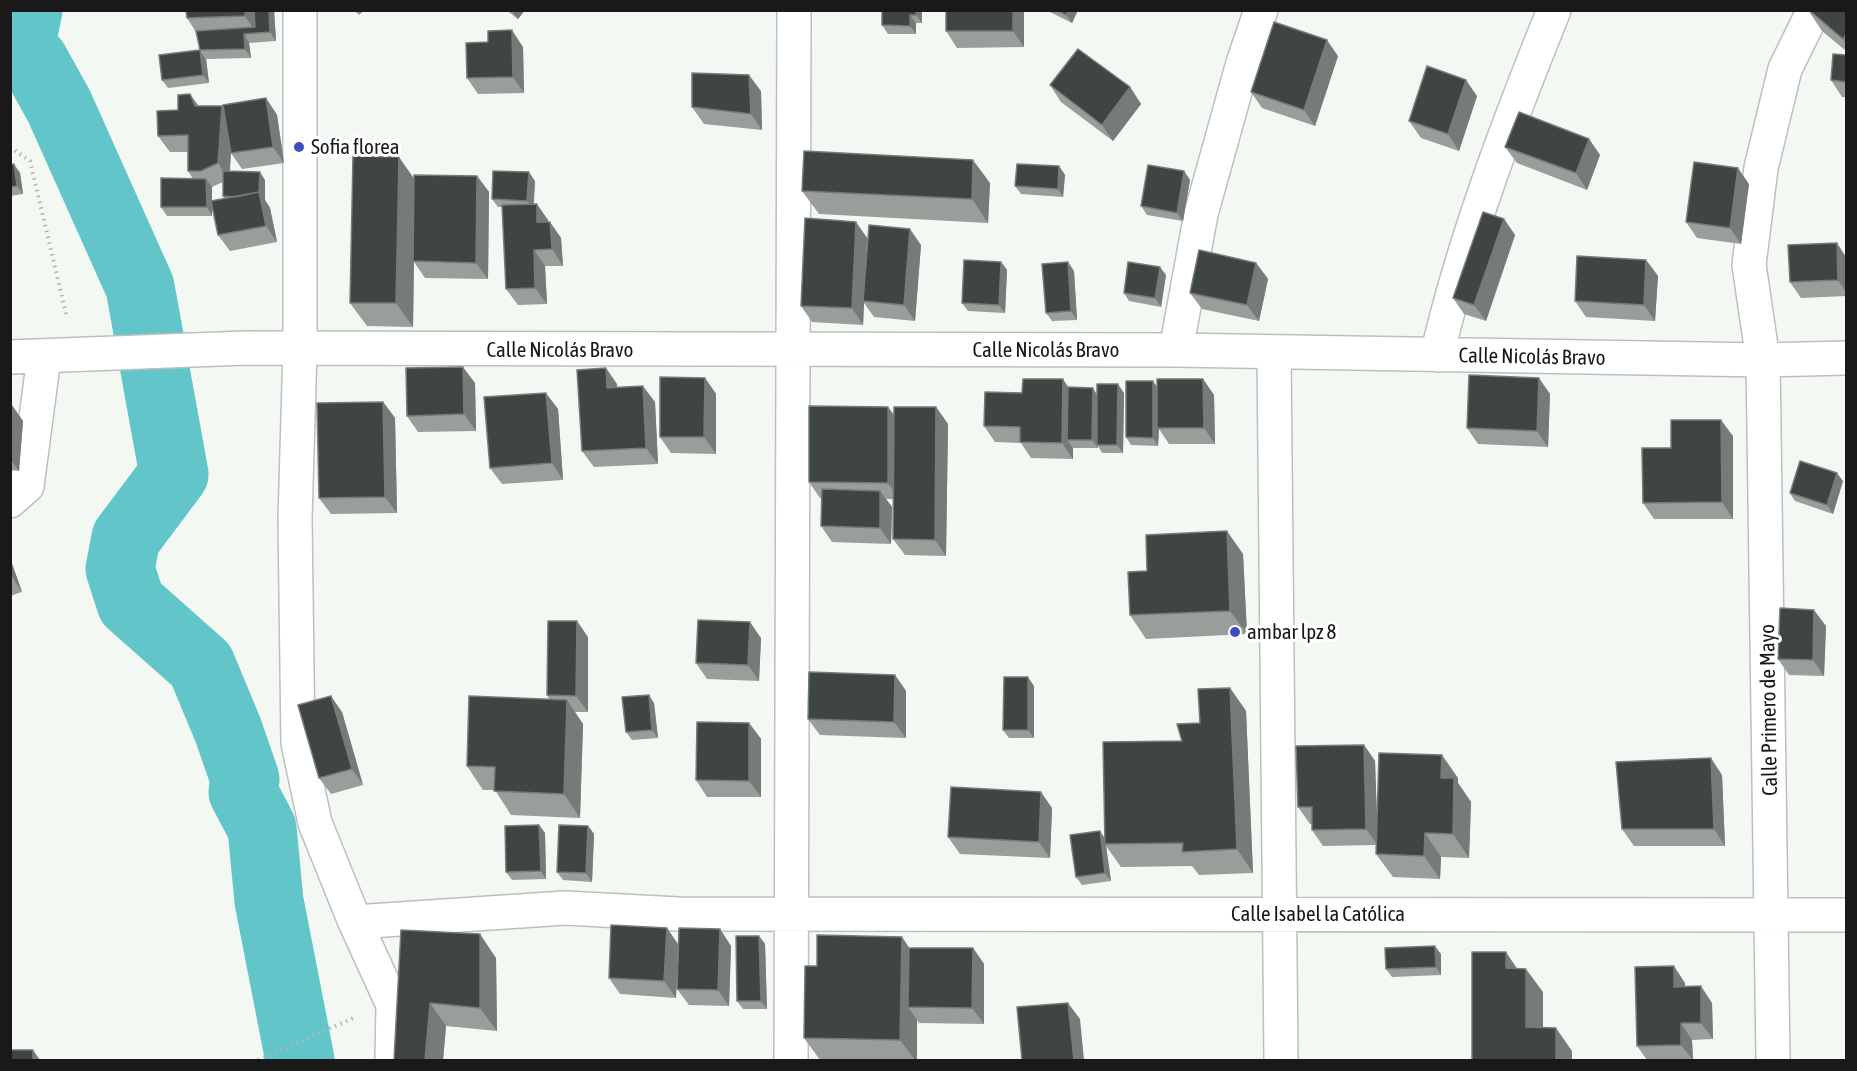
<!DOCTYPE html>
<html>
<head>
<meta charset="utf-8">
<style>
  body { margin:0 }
  #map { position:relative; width:1857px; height:1071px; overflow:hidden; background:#f3f8f3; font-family:"Asap Condensed",sans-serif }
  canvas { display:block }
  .frame { position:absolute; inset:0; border:12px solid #181918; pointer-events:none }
</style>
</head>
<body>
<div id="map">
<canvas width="1857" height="1071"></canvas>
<div class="frame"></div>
</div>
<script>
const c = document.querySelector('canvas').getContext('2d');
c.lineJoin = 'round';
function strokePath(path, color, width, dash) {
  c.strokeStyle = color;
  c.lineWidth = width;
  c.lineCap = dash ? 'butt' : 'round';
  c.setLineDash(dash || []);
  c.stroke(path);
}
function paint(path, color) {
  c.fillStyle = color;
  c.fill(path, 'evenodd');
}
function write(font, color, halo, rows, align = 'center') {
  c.font = font + ' "Asap Condensed",sans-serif';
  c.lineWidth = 6;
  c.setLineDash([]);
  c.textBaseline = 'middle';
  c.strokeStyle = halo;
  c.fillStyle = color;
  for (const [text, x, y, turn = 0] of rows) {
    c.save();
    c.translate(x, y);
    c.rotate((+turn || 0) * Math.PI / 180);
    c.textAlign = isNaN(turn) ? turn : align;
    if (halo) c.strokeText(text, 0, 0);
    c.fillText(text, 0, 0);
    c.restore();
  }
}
strokePath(new Path2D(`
  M28,10L20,48L34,61L59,106L140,287L174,474L126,538L120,569L131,603L201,665L228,730L245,779L243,792L262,828L269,901L300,1060`), '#61c5ca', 69);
const street = new Path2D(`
  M300,10V350L295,518L298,743L315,823L355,922L393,1005L392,1060
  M1176,350L1201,214L1243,63L1261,10
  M1274,354L1281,1060
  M1437,355C1465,236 1508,124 1554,10
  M10,357L245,348L1176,350L1763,360L1846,358
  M10,501L27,486L44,357
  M355,922L565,908L678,914L1846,915
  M791,1060L794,10
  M1773,1060L1763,360L1749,265L1761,168L1785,69L1814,10`);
strokePath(street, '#bbc0bc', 36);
strokePath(new Path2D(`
  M10,147L30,161L67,318
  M258,1060L356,1017`), '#b1b5b1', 4, [1.5, 4.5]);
strokePath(street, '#fff', 33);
paint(new Path2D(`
  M274,10L276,41L249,43L251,58L206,59L200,50L196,32L187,18Z
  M354,10H365L359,15Z
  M506,10H525L518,19Z
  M922,10V23H916V34H888L882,25Z
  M1024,10V47L957,48L946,31Z
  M1046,10H1078L1072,23Z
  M1808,10H1846V51L1822,31Z
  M523,47L524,93L478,94L467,78Z
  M1846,55V97H1842L1831,80Z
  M1338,56L1315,126L1262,108L1251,92Z
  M206,59L209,83L168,88L162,80Z
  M1050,85L1130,87L1141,104L1113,141L1061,102Z
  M761,91L762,130L704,124L692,107Z
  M1477,96L1459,151L1421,138L1409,121Z
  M266,98L277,115L284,163L242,169L231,153L230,171L265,180V200L270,208L277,242L230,251L218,235L212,206V216H167L161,207L193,179L188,171V152H170L158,136L178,110L198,106H222L224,108ZM223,182V196L225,199L212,201V187Z
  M1589,139L1600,155L1587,190L1517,163L1505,147Z
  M10,165L20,173L23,194L10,196Z
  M1059,166L1065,175L1063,197L1021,194L1015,186Z
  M1184,171L1190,180L1183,221L1147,215L1141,206Z
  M477,176L489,192L488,279L425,278L414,262L413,327L367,326L350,303L414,179Z
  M535,181L534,204L548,220V222H550L561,238L563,266H545L547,304L518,305L506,289L502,207H498L492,199Z
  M990,183L988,223L819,214L802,191Z
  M1749,184L1741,244L1697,238L1686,222Z
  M1504,219L1515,235L1486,321L1464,314L1453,298Z
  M856,222L867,238L866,265L921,245L915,321L874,317L864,303L863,325L812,322L801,306Z
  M1846,257V296L1801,298L1790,282Z
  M1646,260L1658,276L1655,321L1586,317L1575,301Z
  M1001,262L1007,270L1005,313L968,311L962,303Z
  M1256,263L1268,279L1259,321L1202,309L1190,293Z
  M1074,271L1077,320L1052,321L1046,313Z
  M1166,275L1161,307L1129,301L1124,293Z
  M705,378L716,394V454L671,453L660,437Z
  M1203,379L1214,395L1215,444H1169L1159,429L1158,446L1131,445L1126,437L1157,387Z
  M475,383L476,431L418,432L407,416Z
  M617,384V387L655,402L658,464L594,467L582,451Z
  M1068,387L1093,388L1097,395L1124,393L1123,453H1102L1098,446V448H1073V459L1031,458L1021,443L995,442L984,426L1022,393Z
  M1550,394L1548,447L1478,444L1467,428Z
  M383,402L395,418L397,513L331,514L319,498Z
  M10,405L23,421L19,471L10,470Z
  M936,407L948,424L946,556L905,555L893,539L894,499H886L892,507L891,544L832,542L821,526L822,498H820L809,482L894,415Z
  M558,409L563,480L502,484L490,468Z
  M1733,436V519H1654L1643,503L1671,448Z
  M1843,481L1833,514L1795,501L1790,493Z
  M1243,554L1247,634L1146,639L1130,615L1147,571Z
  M10,558L22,592L10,596Z
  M1826,626L1824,676L1789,675L1778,659Z
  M588,637V712H575L583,724L580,818L511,815L495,790H483L467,766L550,700L547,695Z
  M761,638L759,681L707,679L696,663Z
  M895,675L906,691V738L820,735L808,719Z
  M1034,686V738H1009L1003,730Z
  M1230,688L1246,711L1253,873L1199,875L1192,866L1121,867L1106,846L1111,881L1082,885L1076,877L1105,838L1182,741L1200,723Z
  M654,703L658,738L632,740L626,732Z
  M342,712L363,785L331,794L319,778Z
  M749,723L761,739V797H707L696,780Z
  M1364,745L1375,761L1377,826L1458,778V783L1471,802L1469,858L1441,857L1440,879L1393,877L1376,854L1377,845L1323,846L1312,830V824H1310L1298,807Z
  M1722,775L1725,846H1634L1622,829Z
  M1052,808L1050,858L960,854L948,837Z
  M539,825L545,833L546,879L512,880L506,872Z
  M588,826L594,834L592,882L563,880L557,872Z
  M720,929L731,946L729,1006L689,1005L677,989Z
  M401,930L496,958L497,1031L446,1026L443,1060H394Z
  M759,936L765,944L767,1009H743L737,1001Z
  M902,937L909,948H973L984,964V1024L919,1023L917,1020V1060H820L804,1038L817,966Z
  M678,944L676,998L620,994L609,978Z
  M1441,954V975L1392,977L1386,969Z
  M1685,983V987L1712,1003L1713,1039L1692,1040L1693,1060H1647L1637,1046Z`), '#999e9b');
paint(new Path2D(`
  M245,10H255L256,33L245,16Z
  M269,10H274L276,41L270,32Z
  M511,10H525L518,19Z
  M916,10H922V23L916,15Z
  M1013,10H1024V47L1013,31Z
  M1068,10H1078L1072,23L1066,15Z
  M910,15L916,23V34L910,26Z
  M512,30L523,47L524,93L513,77Z
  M244,34L249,43L251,58L245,49Z
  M1846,35V44L1843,39Z
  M1327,40L1338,56L1315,126L1304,110Z
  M200,50L206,59L209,83L203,75Z
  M749,75L761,91L762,130L751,114Z
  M1466,80L1477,96L1459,151L1448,134Z
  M1130,87L1141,104L1113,141L1102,125Z
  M190,94L202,111L195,106Z
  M266,98L277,115L284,163L273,147Z
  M222,106L233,122L229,180L218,163Z
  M1589,139L1600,155L1587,190L1576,173Z
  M399,157L415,180L413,327L396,303Z
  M973,160L990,183L988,223L972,199Z
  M14,164L20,173L23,194L17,186Z
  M1059,166L1065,175L1063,197L1058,189Z
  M1738,168L1749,184L1741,244L1730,228Z
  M1184,171L1190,180L1183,221L1177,213Z
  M260,172L265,180V200L270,208L277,242L266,226L259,197Z
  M529,172L535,181L533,209L527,201Z
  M477,176L489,192L488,279L476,263Z
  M206,179L212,187V216L207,207Z
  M537,204L548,220L549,238L537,222Z
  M1504,219L1515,235L1486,321L1474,305Z
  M550,222L561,238L563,266L552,249Z
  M856,222L867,238L864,301H863L864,303L863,325L852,308Z
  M910,229L921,245L915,321L904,305Z
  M1837,243L1846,257V292L1838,280Z
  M534,250L545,266L547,304L535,288Z
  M1646,260L1658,276L1655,321L1644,305Z
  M1001,262L1007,270L1005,313L999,305Z
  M1068,262L1074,271L1077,320L1071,311Z
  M1256,263L1268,279L1259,321L1247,305Z
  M1160,267L1166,275L1161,307L1155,298Z
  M463,367L475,383L476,431L464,414Z
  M606,368L617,384L618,404L607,388Z
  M705,378L716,394V454L704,437Z
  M1539,378L1550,394L1548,447L1537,431Z
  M1063,379L1074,396L1067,440L1073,448V459L1062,443Z
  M1203,379L1214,395L1215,444L1204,428Z
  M1153,381L1159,390L1157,428L1159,429L1158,446L1153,438Z
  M1118,384L1124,393L1123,453L1117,445Z
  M643,386L655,402L658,464L646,448Z
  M1093,388L1098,397L1097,445L1098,448L1092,440Z
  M546,393L558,409L563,480L552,463Z
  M383,402L395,418L397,513L385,497Z
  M12,405L23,421L19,471L10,459V419Z
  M888,407L900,423L899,499L888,483Z
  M936,407L948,424L946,556L935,540Z
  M1721,420L1733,436V519L1722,502Z
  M1837,473L1843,481L1833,514L1827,505Z
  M880,491L892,507L891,544L880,528Z
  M1227,531L1243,554L1247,634L1230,611Z
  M10,558L22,592L11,575Z
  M1814,610L1826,626L1824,676L1813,660Z
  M577,621L588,637V712L576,696Z
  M750,622L761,638L759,681L748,665Z
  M895,675L906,691V738L894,722Z
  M1028,677L1034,686V738L1028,730Z
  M1230,688L1246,711L1253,873L1237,849Z
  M649,695L654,703L658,738L652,730Z
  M331,696L342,712L363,785L352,769Z
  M567,700L583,724L580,818L564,794Z
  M749,723L761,739V797L749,781Z
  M1364,745L1375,761L1378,845L1366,829Z
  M1442,755L1458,778V783L1471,802L1469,858L1453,834L1441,778Z
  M1711,758L1722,775L1725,846L1714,829Z
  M1041,792L1052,808L1050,858L1039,842Z
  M539,825L545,833L546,879L541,871Z
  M588,826L594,834L592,882L586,873Z
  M1100,831L1106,840L1105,844L1106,846L1111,881L1105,873Z
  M1425,833L1441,857L1440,879L1424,856Z
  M667,928L678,944L676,998L664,981Z
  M720,929L731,946L729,1006L718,990Z
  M480,934L496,958L497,1031L480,1008Z
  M759,936L765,944L767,1009L761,1001Z
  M902,937L918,961L908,1007L917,1020V1060H915L900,1040Z
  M1435,946L1441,954V975L1436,967Z
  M973,948L984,964V1024L972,1008Z
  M1506,952L1522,976L1506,968Z
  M1674,966L1685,983V1003L1674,987Z
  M1526,969L1543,992V1051L1526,1027Z
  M1701,986L1712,1003L1713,1039L1701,1023Z
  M430,1003L446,1026L443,1060H425Z
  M1068,1003L1080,1019L1084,1060H1074Z
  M1681,1023L1692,1040L1693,1060L1681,1045Z
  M1556,1028L1572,1051V1060H1556Z
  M33,1050L40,1060H33Z`), '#757b78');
const building = new Path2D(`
  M186,10H245V16L187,18Z
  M254,10H269L270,32L244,34L245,49L200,50L196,31L255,27Z
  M882,10H916V15H910V26L882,25Z
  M946,10H1013V31H946Z
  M1057,10H1068L1066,15Z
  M1809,10H1846V35L1843,39Z
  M1274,22L1327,40L1304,110L1251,92Z
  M512,30L513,77L467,78L466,43L488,42V31Z
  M1078,49L1130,87L1102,125L1050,85Z
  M200,50L203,75L162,80L159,55Z
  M1833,54L1846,55V82L1831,80Z
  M1427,66L1466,80L1448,134L1409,121Z
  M692,73L749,75L751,114L692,107Z
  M190,94L195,106H222L218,163L201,171H188V135L158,136L157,111L178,110V95Z
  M266,98L273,147L231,153L223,105Z
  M1519,112L1589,139L1576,173L1505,147Z
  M804,151L973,160L972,199L802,191Z
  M353,156L399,157L396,303H350Z
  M1694,162L1738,168L1730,228L1686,222Z
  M14,164L17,186L10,187V165Z
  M1017,164L1059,166L1058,189L1015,186Z
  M1148,165L1184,171L1177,213L1141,206Z
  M223,171L260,172L259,192L235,197L223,196Z
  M493,171L529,172L527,201L492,199Z
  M414,175L477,176L476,263L413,261Z
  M161,178L206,179L207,207H161Z
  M259,192L266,226L218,235L211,201Z
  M537,204V222H550L552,249L534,250L535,288L506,289L502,205Z
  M1483,212L1504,219L1474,305L1453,298Z
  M805,218L856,222L852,308L801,306Z
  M869,225L910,229L904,305L863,301Z
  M1837,243L1838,280L1790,282L1788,245Z
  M1199,250L1256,263L1247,305L1190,293Z
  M1577,256L1646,260L1644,305L1575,301Z
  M964,260L1001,262L999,305L962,303Z
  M1068,262L1071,311L1046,313L1042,264Z
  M1128,262L1160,267L1155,298L1124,293Z
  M463,367L464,414L407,416L406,368Z
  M606,368L607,388L643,386L646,448L582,451L577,370Z
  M1469,375L1539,378L1537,431L1467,428Z
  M660,377L705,378L704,437H660Z
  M1023,379H1063L1062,443L1020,442V427L984,426L985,392L1022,393Z
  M1157,379H1203L1204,428H1157Z
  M1126,381H1153V438L1126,437Z
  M1097,384H1118L1117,445H1097Z
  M1068,387L1093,388L1092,440H1067Z
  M546,393L552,463L490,468L484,397Z
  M383,402L385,497L319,498L317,403Z
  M809,406L888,407V483L809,482Z
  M894,407H936L935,540L893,539Z
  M1671,420H1721L1722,502L1643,503L1642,448H1671Z
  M1800,461L1837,473L1827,505L1790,493Z
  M822,489L880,491V528L821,526Z
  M1227,531L1230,611L1130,615L1128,572L1147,571L1146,535Z
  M1780,608L1814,610L1813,660L1778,659Z
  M698,620L750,622L748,665L696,663Z
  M548,621H577L576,696L547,695Z
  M809,672L895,675L894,722L808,719Z
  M1004,677H1028V730H1003Z
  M1230,688L1237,849L1182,852L1183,843L1105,844L1103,742L1182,741L1177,724L1200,723L1198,689Z
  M649,695L652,730L626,732L622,697Z
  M331,696L352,769L319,778L298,705Z
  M469,696L567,700L564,794L494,791L495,767L467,766Z
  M697,722L749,723V781L696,780Z
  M1364,745L1366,829L1312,830V807H1298L1296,746Z
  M1379,753L1442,755L1441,778H1454L1453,834L1425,833L1424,856L1376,854Z
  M1711,758L1714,829H1622L1616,762Z
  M951,787L1041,792L1039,842L948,837Z
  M539,825L541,871L506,872L505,826Z
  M559,825L588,826L586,873L557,872Z
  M1100,831L1105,873L1076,877L1070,835Z
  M611,925L667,928L664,981L609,978Z
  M679,928L720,929L718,990L677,989Z
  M401,930L480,934V1008L430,1003L425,1060H394Z
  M817,935L902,937L900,1040L804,1038L805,966H817Z
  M736,936H759L761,1001H737Z
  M1435,946L1436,967L1386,969L1385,948Z
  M909,948H973L972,1008L908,1007Z
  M1472,952H1506V968L1526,969V1027L1556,1028V1060H1472Z
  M1674,966V987L1701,986V1023H1681V1045L1637,1046L1635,967Z
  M1068,1003L1074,1060H1022L1017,1007Z
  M10,1050H33V1060H10Z`);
paint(building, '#3f4543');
strokePath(building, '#757b78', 1.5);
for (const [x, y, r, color] of [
  [299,147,6,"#3f4dc1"],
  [1235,632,6,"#3f4dc1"]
]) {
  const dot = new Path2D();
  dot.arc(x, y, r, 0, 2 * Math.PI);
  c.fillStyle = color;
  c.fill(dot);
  strokePath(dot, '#fff', 2);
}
write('21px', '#181918', '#fff', [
  ["Sofia florea",311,147],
  ["ambar lpz 8",1247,632]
], 'left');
write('21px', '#181918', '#fff', [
  ["Calle Nicolás Bravo",560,350],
  ["Calle Nicolás Bravo",1046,350],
  ["Calle Nicolás Bravo",1532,357,1],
  ["Calle Primero de Mayo",1769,710,-91],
  ["Calle Isabel la Católica",1318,914]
]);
</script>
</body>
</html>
